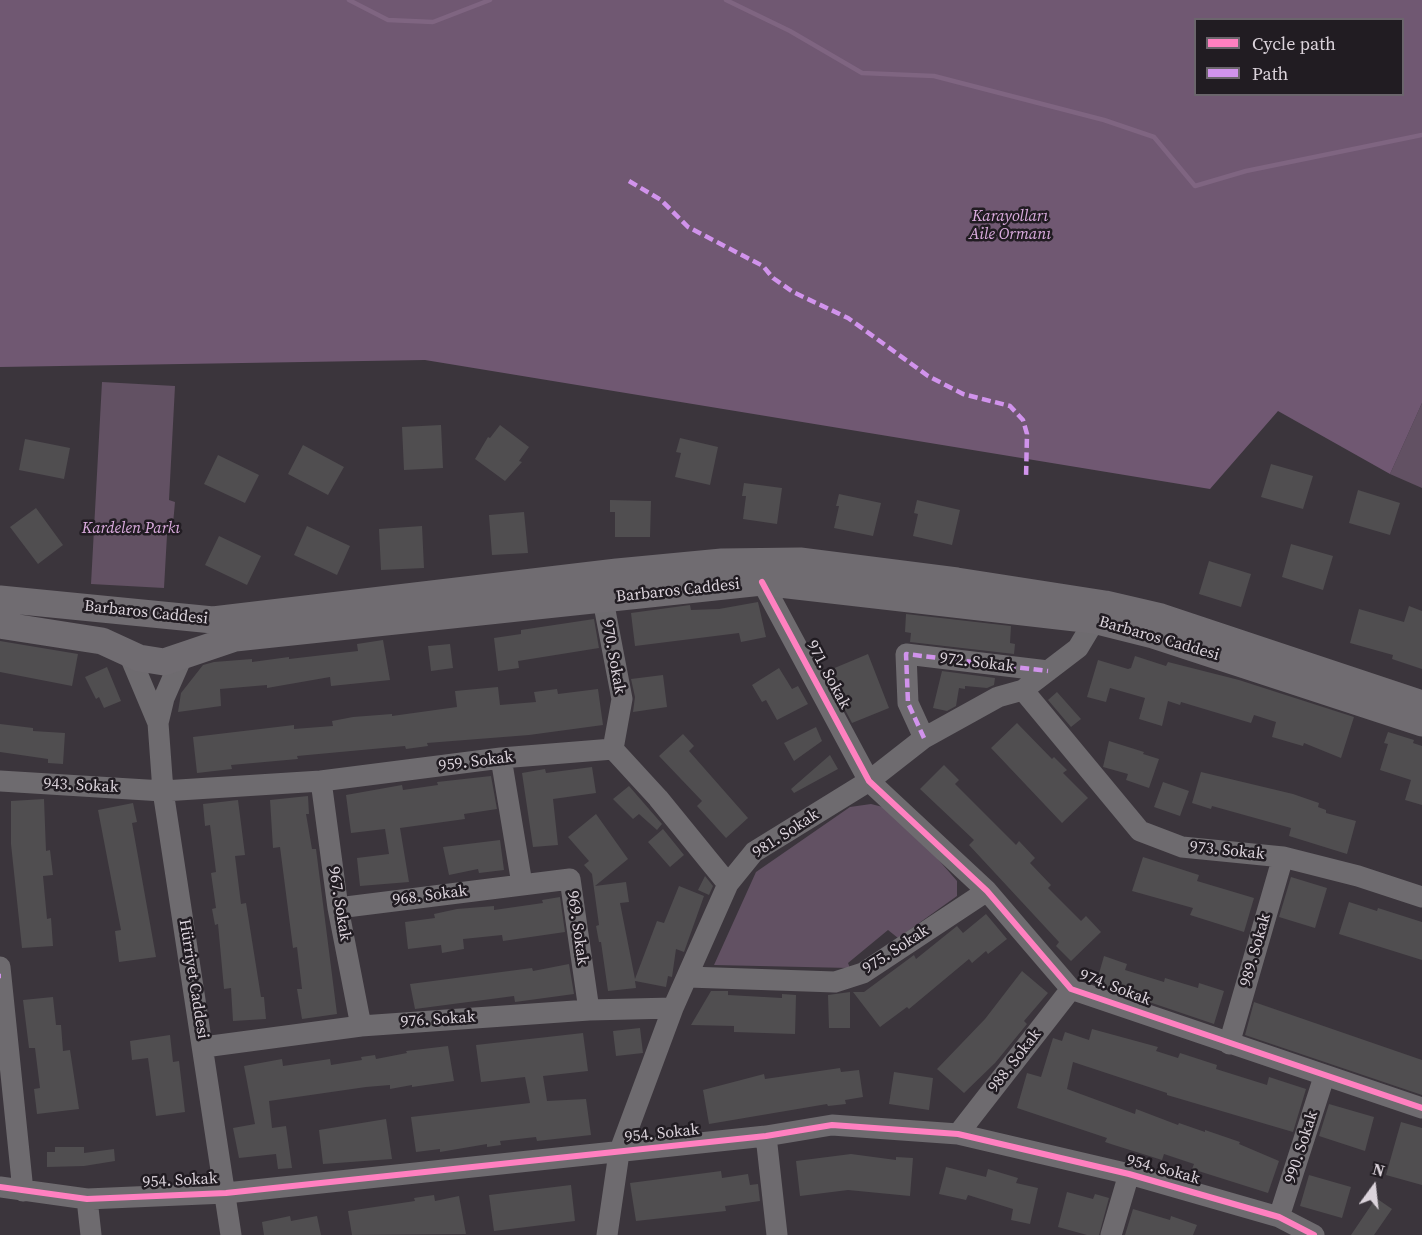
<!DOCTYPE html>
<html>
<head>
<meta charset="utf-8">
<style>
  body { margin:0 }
  #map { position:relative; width:1422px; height:1235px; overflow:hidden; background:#3b353c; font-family:"Source Serif 4",serif }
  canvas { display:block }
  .legend { position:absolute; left:1194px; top:18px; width:210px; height:78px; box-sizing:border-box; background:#211c22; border:2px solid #6b656c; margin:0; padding:8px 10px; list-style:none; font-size:18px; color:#dbd3db }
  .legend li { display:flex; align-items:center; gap:12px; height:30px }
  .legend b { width:30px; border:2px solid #6b656c }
  .north { position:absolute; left:1344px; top:1157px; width:60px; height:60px; -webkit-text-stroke:4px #211c22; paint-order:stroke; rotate:15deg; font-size:16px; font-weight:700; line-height:24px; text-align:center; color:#dbd3db }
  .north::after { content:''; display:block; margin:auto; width:21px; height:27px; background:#dbd3db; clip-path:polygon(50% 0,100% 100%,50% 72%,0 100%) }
</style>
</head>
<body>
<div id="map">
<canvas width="1422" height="1235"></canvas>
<ul class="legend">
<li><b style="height:8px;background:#ff80c0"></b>Cycle path</li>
<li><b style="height:8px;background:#d193ec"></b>Path</li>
</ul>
<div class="north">N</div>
</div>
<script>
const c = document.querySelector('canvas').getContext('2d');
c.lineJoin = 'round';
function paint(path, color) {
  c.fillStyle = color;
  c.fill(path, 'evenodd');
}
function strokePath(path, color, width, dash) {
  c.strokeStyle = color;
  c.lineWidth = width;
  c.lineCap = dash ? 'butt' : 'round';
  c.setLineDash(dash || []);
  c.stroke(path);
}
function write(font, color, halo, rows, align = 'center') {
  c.font = font + ' "Source Serif 4",serif';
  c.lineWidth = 5;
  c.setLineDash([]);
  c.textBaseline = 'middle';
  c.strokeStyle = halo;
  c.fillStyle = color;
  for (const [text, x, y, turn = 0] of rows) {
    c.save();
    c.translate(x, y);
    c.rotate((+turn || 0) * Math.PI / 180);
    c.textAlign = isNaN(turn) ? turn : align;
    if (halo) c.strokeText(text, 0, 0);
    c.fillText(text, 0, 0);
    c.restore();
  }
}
paint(new Path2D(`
  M102,382L175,386L169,500L175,502L172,535H167L164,588L91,584Z
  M1422,403V488L1390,474Z
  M871,804L895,810L957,881V896L898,938L888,930L848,963L850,968L714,965L756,872L850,807Z`), '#625163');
paint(new Path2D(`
  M0,0H1422V403L1390,474L1278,411L1210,489L425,360L0,367ZM1196,20H1402V94H1196Z`), '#705872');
strokePath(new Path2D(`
  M349,0L388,20L433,22L490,0
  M726,0L790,31L862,73L934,76L1104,120L1154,137L1195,186L1246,171L1422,135`), '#7f6581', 4.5);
paint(new Path2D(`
  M441,425L443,468L404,470L402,427Z
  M500,425L529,447L519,461L522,462L505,481L475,459L488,437L490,438Z
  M680,438L718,447L710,485L675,477L681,453L676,452Z
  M25,439L70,448L64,479L19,470Z
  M303,445L344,467L328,495L288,474Z
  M218,455L259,475L245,503L204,484Z
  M1271,464L1313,476L1303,509L1261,497Z
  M744,483L782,488L777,524L743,519L746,496H742Z
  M1358,490L1400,503L1390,535L1349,523Z
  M839,494L881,503L873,536L834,528L839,506H836Z
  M610,500L651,501L650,537H615V512H610Z
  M917,500L960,510L952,545L913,536L918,514L914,513Z
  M36,508L63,545L38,564L10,527Z
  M524,512L528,553L492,555L489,515Z
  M307,526L350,546L337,575L294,555Z
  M422,526L424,568L381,570L379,529Z
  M219,536L261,556L247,585L205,565Z
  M1291,544L1333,556L1323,590L1282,577Z
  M1209,561L1251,574L1241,607L1199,594Z
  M758,602L766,637L741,642L739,633L635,646L631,613L690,605L691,610L719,609Z
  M1409,606L1422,611V669L1392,659L1393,655L1350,643L1359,609L1404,622Z
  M906,614L1011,626L1010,643L1015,644L1014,654L910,642L911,633L905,632Z
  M594,619L599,648L518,661L519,668L498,671L494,638L521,634V630Z
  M383,640L390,680L331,686L330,677L267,688V685L220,689L221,706L178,712L181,693L203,665L214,662L252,659V662L289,657V659L358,651L357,644Z
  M0,641L78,654L72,686L0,672Z
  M450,644L453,668L431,671L428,646Z
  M868,654L889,708L852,723L825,672Z
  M1135,656L1166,666L1168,662L1239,680L1354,717L1341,758L1304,743L1303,746L1272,737L1276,722L1254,715L1251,723L1181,702L1180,705L1168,701L1162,726L1139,719L1145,698L1110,688L1106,702L1087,697L1098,660L1128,669L1131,668Z
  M107,667L121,701L104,708L99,697L96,699L85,677Z
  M779,668L792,689L798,686L808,704L777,720L766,700L762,702L752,685Z
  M942,671L995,678L994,685L987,688L965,686V689L959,688L956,706L947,711L933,708Z
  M663,675L667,707L633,712L635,697L631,679Z
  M498,687L500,705L536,702L534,692L557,689L558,694L598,689L603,725L529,735L427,743L428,746L406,749L405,746L297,756L298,759L231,765L232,769L197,773L193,737L294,725V729L333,726L332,721L353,717L392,714V716L457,707L455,691Z
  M1057,692L1081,719L1071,727L1048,700Z
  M1017,723L1052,759L1054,757L1067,770L1063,773L1088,798L1062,823L991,748Z
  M0,724L33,728V731L65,733L63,764L48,763V759L0,752Z
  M816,727L822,741L794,761L784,743Z
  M1388,732L1414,740L1413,743L1422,746V805L1405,800L1411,780L1380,770L1388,744L1384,743Z
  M683,734L694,746L689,751L748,818L726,838L697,806L702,801L659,756Z
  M1109,741L1144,752L1143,754L1159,759L1149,788L1126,780L1128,774L1103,767Z
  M830,755L838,769L794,793L791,789Z
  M944,765L959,780L955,784L1016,845L1019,841L1035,858L1030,863L1051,885L1048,888L1081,921L1086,916L1101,932L1071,961L1056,946L1059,942L969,845L974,840L920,789Z
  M592,767L596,793L553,799L558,845L533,847L522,773L545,769L546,773Z
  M1201,772L1293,794L1319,803L1318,807L1326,810V813L1356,821L1347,854L1289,836L1291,828L1212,806L1211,809L1192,803Z
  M491,776L497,809L464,814L465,819L400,828L409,882L360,886L357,858L389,854L385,829L351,833L346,795L402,785L403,790L438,785L437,782Z
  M1163,782L1189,791L1180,816L1154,807Z
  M629,786L662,824L657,830L639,814L633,819L613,799Z
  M308,796L309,814H306L312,849H316L337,1014L302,1019L297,989H302L297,947L293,948L280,847L273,848L270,800Z
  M44,799L46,851L50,850L53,875L43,876L47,919L51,918L53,946L22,948L11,844V801Z
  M238,800L245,855L235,856L241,904L246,903L261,997H264L266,1019L233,1021L231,988L224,989L218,924L215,925L212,909L216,908L211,873L216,872L210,825L205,826L203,804Z
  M133,803L137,822L132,823L156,957L119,962L115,931L121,930L98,810Z
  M596,814L628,859L595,886L626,882L629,902L620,903L635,979L657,921L664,923L679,886L704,896L684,952L676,949L672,977L668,976L666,987L635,981L636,988L608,991L601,942H599L596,926L599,925L592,874L584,865L589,861L568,837Z
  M663,829L684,855L670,867L648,842Z
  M500,840L504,870L479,873L478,869L449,875L443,847Z
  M1143,857L1199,875L1197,881L1254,898L1244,932L1190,915L1193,908L1132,891Z
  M705,876L713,886L709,895L698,890Z
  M1291,877L1327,888L1315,928L1279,917Z
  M560,897L565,932L503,941L502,935L463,939L464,949L442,953L441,945L408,949L405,922L435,918L434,914L457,909L494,906V910L543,903L542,900Z
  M1349,902L1377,911L1378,908L1422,922V960L1339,934Z
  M986,914L1007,939L988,954L986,951L972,963L969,959L909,1009L907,1007L880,1027L853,992H864L914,955L916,959L957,926L963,933Z
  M1104,956L1127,964L1125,970L1164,982L1165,978L1198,988L1199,983L1224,991L1214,1024L1096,984Z
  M569,964L574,994L515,1002L514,996L415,1009L410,984L532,968L533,971Z
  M1022,971L1048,993L1024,1021L1027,1024L995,1063L964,1093L937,1069L985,1019Z
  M711,991H728V995L782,998V994L796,995L795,1034L734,1032V1026L691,1025Z
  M850,992V1028H829L828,995Z
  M53,997L56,1025H61L63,1051L70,1050L79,1109L37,1114L34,1089L40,1088L35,1048H29L23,1000Z
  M1254,1002L1422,1060V1095L1245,1035Z
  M640,1028L643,1053L616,1056L613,1031Z
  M1092,1029L1158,1047L1156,1051L1178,1058L1180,1053L1217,1065L1216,1069L1267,1085L1269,1077L1306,1089L1293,1132L1167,1095V1093L1073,1062L1067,1089L1135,1114L1136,1109L1178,1125L1179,1123L1205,1132V1130L1240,1142L1239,1144L1279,1161L1268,1193L1192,1169L1194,1164L1164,1154L1162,1160L1114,1145L1105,1142L1107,1138L1017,1108L1027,1073L1041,1077L1053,1038L1062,1041L1065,1032L1089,1040Z
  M583,1033L588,1071L543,1076L547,1101L586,1099L591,1135L537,1141L536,1137L500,1141L501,1145L487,1147V1144L440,1152V1149L416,1152L411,1117L530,1103L525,1077L481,1082L476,1045Z
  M170,1035L173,1062L179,1061L185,1112L156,1116L148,1058L132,1060L130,1041Z
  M448,1046L454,1081L412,1087V1085L390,1089V1085L366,1087L269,1101L272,1128L286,1126L292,1168L278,1169L276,1154L239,1158L233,1128L255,1124L244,1066L282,1059L283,1066L330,1059L331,1065L362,1060L361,1057L375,1055L376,1059L407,1053L406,1051Z
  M840,1068L841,1072L859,1070L863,1097L845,1100L846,1104L828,1106L827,1104L709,1124L703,1090L764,1074L765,1079Z
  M894,1072L933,1078L929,1110L889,1104Z
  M1329,1104L1374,1117L1365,1151L1319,1136Z
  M386,1119L392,1159L323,1164L319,1130Z
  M1401,1122L1422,1128V1185L1386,1175Z
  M55,1147H84V1153L114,1149L115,1161L84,1166L47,1167V1152H55Z
  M851,1154L896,1160V1157L913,1158L910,1196L848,1190L800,1196L796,1161Z
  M946,1167L986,1177L988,1169L1018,1178L1016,1183L1038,1188L1030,1224L1011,1220L1013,1209L968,1195L966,1200L939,1194Z
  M721,1171L722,1178L748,1174L750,1185L758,1184L760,1201L725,1206L726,1211L636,1221L630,1183Z
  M1309,1175L1351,1187L1342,1218L1300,1206Z
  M571,1185L575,1221L494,1231L489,1195Z
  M1067,1192L1093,1199L1095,1194L1109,1198L1099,1235H1087L1058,1227Z
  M434,1195L435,1201L459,1196L466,1234L352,1235L348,1211L415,1201L414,1198Z
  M1376,1198L1392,1209L1374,1235H1351Z
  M1133,1209L1170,1220L1171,1216L1197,1225L1193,1235H1125Z
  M290,1216L291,1221L317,1216L321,1235H264L262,1222Z`), '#504e50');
strokePath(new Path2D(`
  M762,582L869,781L987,891L1071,989L1422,1108
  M603,600L622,699L613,749
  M129,654L158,723
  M182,657L164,698L158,723L163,791L231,1235
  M1023,690L1140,831L1182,847L1283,857L1358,876L1422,897
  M924,738L908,703L906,654L1048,671
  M613,749L658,798L728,884
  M501,758L522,884
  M0,781L163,791L321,781L501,758L613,749
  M321,781L338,908L361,1026
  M338,908L570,879L589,1010
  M0,967L23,1191
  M688,977L835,982L863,973L987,891
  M1229,1044L1283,857
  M204,1047L361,1026L589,1010L673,1008
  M958,1134L1071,989
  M766,1136L777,1235
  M0,1187L87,1199L226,1193L766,1136L832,1125L958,1134L1129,1174L1279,1217L1314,1235
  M87,1199L91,1235
  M1279,1217L1324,1077
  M607,1235L619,1153L673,1008L728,884L754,852L869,781L924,738L998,697L1023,690L1078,648L1102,608
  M1111,1235L1129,1174`), '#6e6b6f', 21);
strokePath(new Path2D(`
  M0,599L213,620L617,572L722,562L800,561L957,581L1105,604L1161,617L1422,704
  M0,625L102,641L139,658L164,662L235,638L762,582L1093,620L1153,635L1422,723`), '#706c71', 27);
strokePath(new Path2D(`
  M629,181L661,200L688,227L763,266L773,278L793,292L848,318L928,376L963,394L1010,406L1023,420L1027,434L1026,478
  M924,738L908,703L906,654L1048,671
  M0,976H1`), '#d193ec', 4.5, [9, 4.5]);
strokePath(new Path2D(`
  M762,582L869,781L987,891L1071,989L1422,1108
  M0,1187L87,1199L226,1193L766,1136L832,1125L958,1134L1129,1174L1279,1217L1314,1235`), '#ff80c0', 6);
write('italic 16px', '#dbacdf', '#211c22', [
  ["Karayolları",1010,217],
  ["Aile Ormanı",1010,235],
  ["Kardelen Parkı",131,529]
]);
write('16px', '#dbd3db', '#211c22', [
  ["Barbaros Caddesi",678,591,-6],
  ["Barbaros Caddesi",146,613,6],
  ["Barbaros Caddesi",1159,639,16],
  ["970. Sokak",613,657,80],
  ["972. Sokak",977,663,7],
  ["971. Sokak",828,675,62],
  ["959. Sokak",476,762,-7],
  ["943. Sokak",81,786,3],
  ["981. Sokak",786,834,-33],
  ["973. Sokak",1227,851,6],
  ["968. Sokak",430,896,-7],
  ["967. Sokak",339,904,81],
  ["969. Sokak",577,928,82],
  ["975. Sokak",896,950,-33],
  ["989. Sokak",1256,950,-74],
  ["Hürriyet Caddesi",193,979,81],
  ["974. Sokak",1115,988,21],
  ["976. Sokak",438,1020,-4],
  ["988. Sokak",1015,1061,-52],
  ["954. Sokak",662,1134,-6],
  ["990. Sokak",1302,1147,-72],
  ["954. Sokak",1163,1170,15],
  ["954. Sokak",180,1181,-3]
]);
</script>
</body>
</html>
